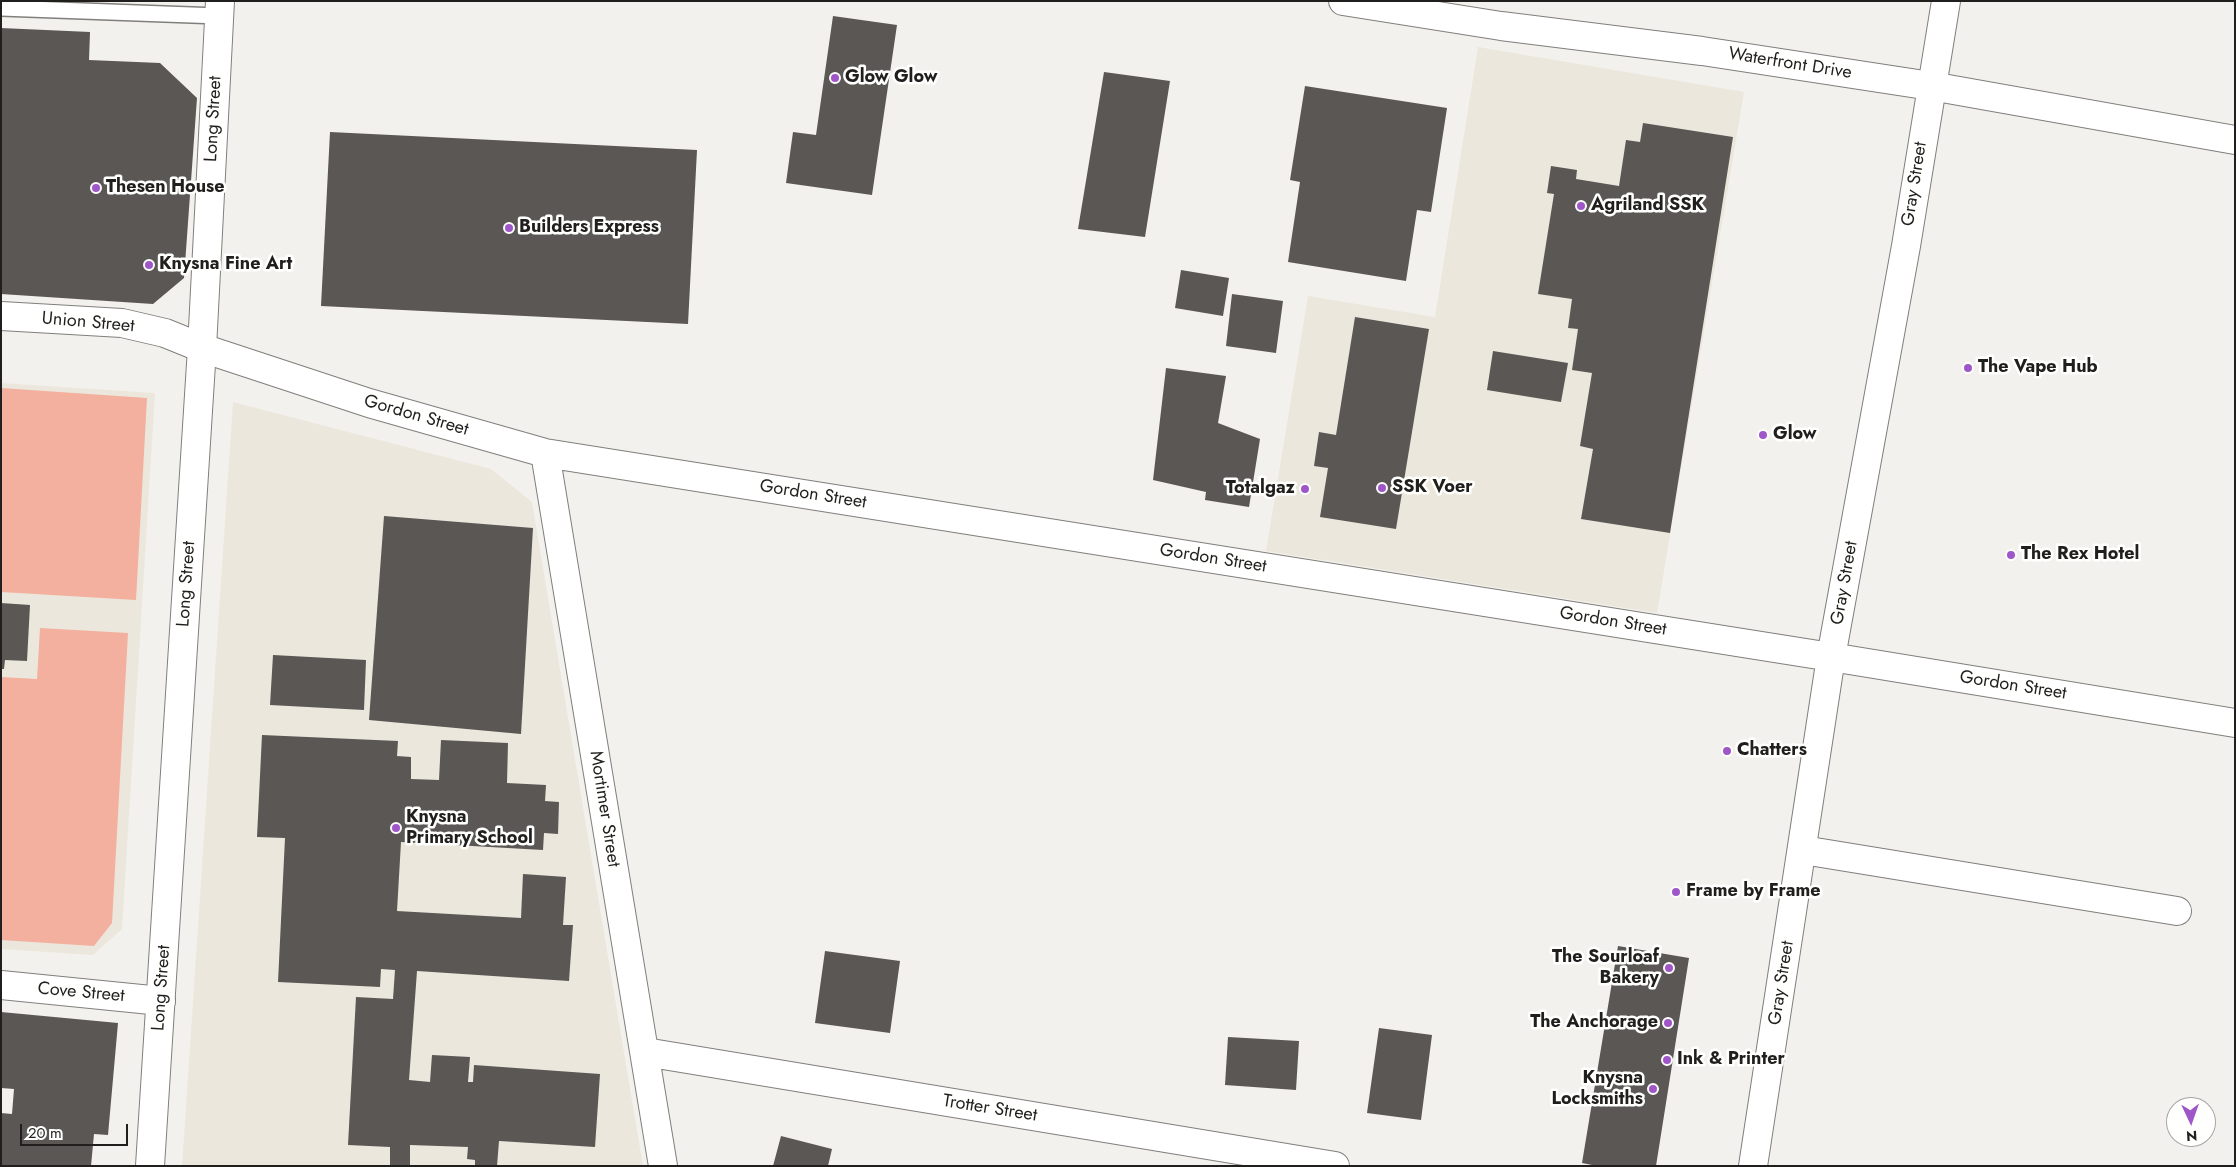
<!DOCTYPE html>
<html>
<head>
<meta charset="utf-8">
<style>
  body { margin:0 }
  #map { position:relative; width:2236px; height:1167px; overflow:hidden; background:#f3f1ed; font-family:Jost,sans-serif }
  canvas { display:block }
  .frame { position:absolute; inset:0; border:2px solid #201f1e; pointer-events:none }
  .north { position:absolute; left:2166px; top:1097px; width:50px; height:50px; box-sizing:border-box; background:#fffffe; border:1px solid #a6a5a4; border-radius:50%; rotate:177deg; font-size:14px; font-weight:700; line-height:20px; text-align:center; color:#201f1e }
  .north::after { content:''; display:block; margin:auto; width:18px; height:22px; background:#9f56c9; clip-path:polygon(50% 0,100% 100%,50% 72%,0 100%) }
  .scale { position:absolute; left:20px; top:1124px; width:108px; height:22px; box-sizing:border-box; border:2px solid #201f1e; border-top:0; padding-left:6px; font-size:15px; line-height:18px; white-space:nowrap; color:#201f1e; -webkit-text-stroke:4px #fffffe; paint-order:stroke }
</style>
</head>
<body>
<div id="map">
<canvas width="2236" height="1167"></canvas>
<div class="frame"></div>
<div class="north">N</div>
<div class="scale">20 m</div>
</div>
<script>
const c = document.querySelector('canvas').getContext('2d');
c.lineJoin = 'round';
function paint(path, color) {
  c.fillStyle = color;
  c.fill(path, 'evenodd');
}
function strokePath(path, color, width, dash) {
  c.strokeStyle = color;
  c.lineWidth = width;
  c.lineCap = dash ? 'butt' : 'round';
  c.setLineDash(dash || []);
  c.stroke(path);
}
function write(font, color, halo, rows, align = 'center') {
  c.font = font + ' Jost,sans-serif';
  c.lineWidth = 5;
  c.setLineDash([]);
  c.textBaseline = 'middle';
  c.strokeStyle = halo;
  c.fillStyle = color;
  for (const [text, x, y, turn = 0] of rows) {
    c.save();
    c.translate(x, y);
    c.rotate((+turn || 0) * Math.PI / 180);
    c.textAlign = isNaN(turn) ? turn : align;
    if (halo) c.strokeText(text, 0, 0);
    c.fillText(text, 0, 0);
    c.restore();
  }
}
paint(new Path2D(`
  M1478,47L1744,92L1657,613L1266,551L1308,296L1435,317Z
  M1,383L155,393L122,929L93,955L1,949Z
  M233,402L491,469L532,502L643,1166H182Z`), '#ebe7dc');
paint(new Path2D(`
  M1,388L147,398L136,600L1,592Z
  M40,628L128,633L112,923L94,946L1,940V677L37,679Z`), '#f4b09e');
paint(new Path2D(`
  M833,16L897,25L872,195L786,183L793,132L816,135Z
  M1,28L90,32L89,60L160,63L197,98L184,278L153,304L1,294Z
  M1104,72L1170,81L1145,237L1078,229Z
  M1305,86L1447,108L1431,212L1417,210L1406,281L1288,262L1300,182L1290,180Z
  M1643,123L1733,137L1670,533L1581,519L1593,449L1580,446L1592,373L1572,370L1578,329L1568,328L1572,299L1538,294L1554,194L1547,193L1551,166L1577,170L1576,179L1619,186L1626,140L1640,142Z
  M330,132L697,150L688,324L321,306Z
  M1181,270L1229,278L1223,316L1175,308Z
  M1232,294L1283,301L1276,353L1226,346Z
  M1355,317L1429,329L1396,529L1320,517L1328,468L1314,466L1319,432L1336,435Z
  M1493,351L1568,363L1561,402L1487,390Z
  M1166,368L1226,376L1218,423L1260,439L1249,507L1205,500L1206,492L1153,480Z
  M384,516L533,528L521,734L369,720Z
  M1,603L30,605L27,661L5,660L4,669H1Z
  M273,655L366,660L364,710L270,705Z
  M262,735L398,741L397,756L411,757V779L439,780L441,740L508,743L507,783L546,785L545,801L559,802L558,834L544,833L543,850L401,842L397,911L521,918L523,874L566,877L563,925H573L569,981L417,971L409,1080L430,1082L432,1055L470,1057L468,1082H473L474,1065L600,1074L595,1147L499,1141L497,1166H475V1160L467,1159L468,1147L410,1145V1166H390V1147L348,1145L356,997L393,999L395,970L381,969L380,987L278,982L285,838L257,837Z
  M1618,946L1689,958L1656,1166H1597L1582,1163Z
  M825,951L900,961L890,1033L815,1023Z
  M1,1012L118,1023L108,1135L94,1134L91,1166H1V1113L12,1114L14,1089L1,1088Z
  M1379,1028L1432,1035L1421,1120L1367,1113Z
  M1228,1037L1299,1041L1296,1090L1225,1085Z
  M781,1136L832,1149L828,1166H773Z`), '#5a5755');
const lane = new Path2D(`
  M1,8L219,16`);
const street = new Path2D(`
  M1,316L122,323L165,333L202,348L369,403L545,453L1831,657L2235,723
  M545,453L663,1166
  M1803,850L2177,911
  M1,985L161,1001
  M645,1052L1335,1166
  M1753,1166L1831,657L1906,246L1946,1`);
const secondary = new Path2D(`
  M1343,1L1501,26L1702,51L1931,86L2235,140
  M150,1166L202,348L220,1`);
strokePath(lane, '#807f7b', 18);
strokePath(street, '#807f7b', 30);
strokePath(secondary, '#807f7b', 30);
strokePath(lane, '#fff', 15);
strokePath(street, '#fff', 28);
strokePath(secondary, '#fff', 28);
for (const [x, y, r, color] of [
  [835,78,5,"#9f56c9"],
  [96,188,5,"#9f56c9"],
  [1581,206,5,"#9f56c9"],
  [509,228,5,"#9f56c9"],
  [149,265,5,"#9f56c9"],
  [1968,368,5,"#9f56c9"],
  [1763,435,5,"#9f56c9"],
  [1382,488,5,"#9f56c9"],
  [1305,489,5,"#9f56c9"],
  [2011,555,5,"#9f56c9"],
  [1727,751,5,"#9f56c9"],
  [396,828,5,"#9f56c9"],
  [1676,892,5,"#9f56c9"],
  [1669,968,5,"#9f56c9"],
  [1668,1023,5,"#9f56c9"],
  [1667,1060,5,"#9f56c9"],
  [1653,1089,5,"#9f56c9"]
]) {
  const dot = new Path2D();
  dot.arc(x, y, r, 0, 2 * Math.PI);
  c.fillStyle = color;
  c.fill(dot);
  strokePath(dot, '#fffffe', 2);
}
write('18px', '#201f1e', '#fffffe', [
  ["Waterfront Drive",1790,64,9],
  ["Long Street",214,119,-87],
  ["Gray Street",1915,184,-81],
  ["Union Street",88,323,5],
  ["Gordon Street",416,416,16],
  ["Gordon Street",813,495,9],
  ["Gordon Street",1213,559,9],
  ["Gray Street",1845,583,-80],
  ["Long Street",187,584,-86],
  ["Gordon Street",1613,622,9],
  ["Gordon Street",2013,686,9],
  ["Mortimer Street",604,809,81],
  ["Gray Street",1782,983,-81],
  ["Long Street",162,988,-86],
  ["Cove Street",81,993,5],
  ["Trotter Street",990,1109,9]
]);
write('bold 18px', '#201f1e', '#fffffe', [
  ["Glow Glow",845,78],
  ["Thesen House",106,188],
  ["Agriland SSK",1591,206],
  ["Builders Express",519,228],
  ["Knysna Fine Art",159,265],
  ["The Vape Hub",1978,368],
  ["Glow",1773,435],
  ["SSK Voer",1392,488],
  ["Totalgaz",1295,489,"right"],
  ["The Rex Hotel",2021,555],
  ["Chatters",1737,751],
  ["Knysna",406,818],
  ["Primary School",406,839],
  ["Frame by Frame",1686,892],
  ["The Sourloaf",1659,958,"right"],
  ["Bakery",1659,979,"right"],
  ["The Anchorage",1658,1023,"right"],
  ["Ink & Printer",1677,1060],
  ["Knysna",1643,1079,"right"],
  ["Locksmiths",1643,1100,"right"]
], 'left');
</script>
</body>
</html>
